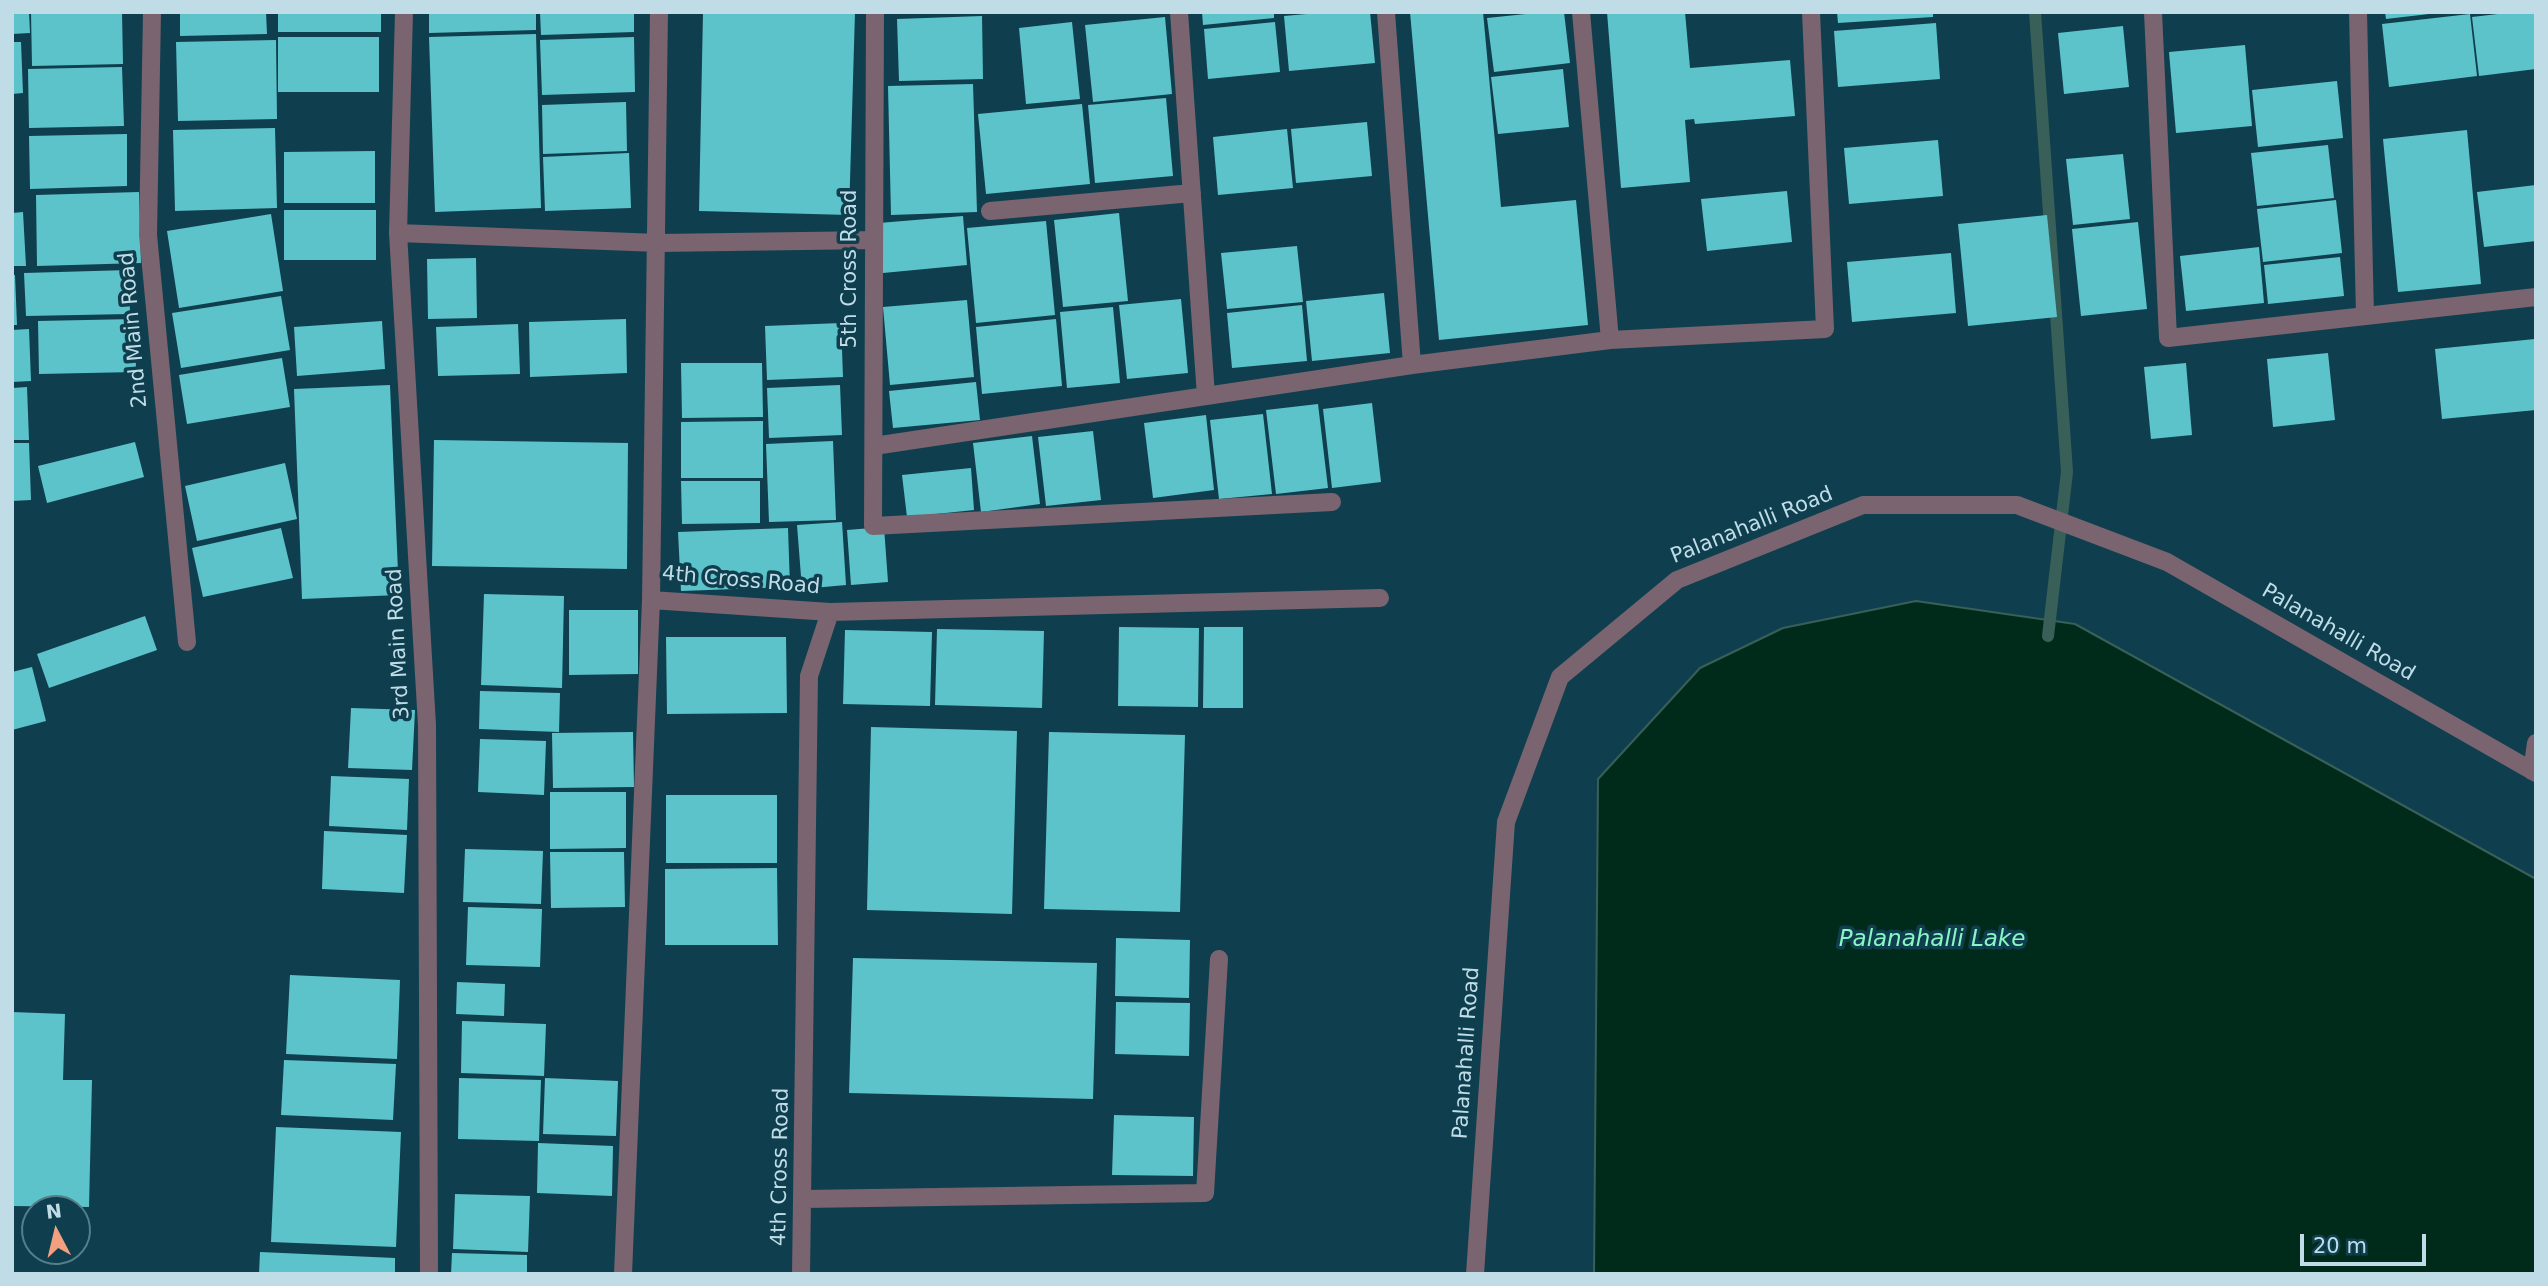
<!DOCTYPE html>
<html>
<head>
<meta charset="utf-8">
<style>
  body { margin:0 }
  #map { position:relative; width:2548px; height:1286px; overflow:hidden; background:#0f3f4e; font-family:"DejaVu Sans",sans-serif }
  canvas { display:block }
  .frame { position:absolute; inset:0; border:14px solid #bfdce7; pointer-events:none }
  .north { position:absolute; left:21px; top:1195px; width:70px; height:70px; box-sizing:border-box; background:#0f3f4e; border:2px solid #557e8b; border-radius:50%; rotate:353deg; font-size:19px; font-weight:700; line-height:28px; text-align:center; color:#bfdce7 }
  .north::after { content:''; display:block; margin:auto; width:24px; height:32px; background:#f2a080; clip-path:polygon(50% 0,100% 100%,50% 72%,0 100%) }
  .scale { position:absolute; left:2300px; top:1234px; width:126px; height:32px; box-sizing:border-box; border:4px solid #bfdce7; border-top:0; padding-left:9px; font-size:21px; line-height:24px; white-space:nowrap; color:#bfdce7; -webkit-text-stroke:5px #0f3f4e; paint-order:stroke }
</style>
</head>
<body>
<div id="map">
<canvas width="2548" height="1286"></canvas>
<div class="frame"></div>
<div class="north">N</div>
<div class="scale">20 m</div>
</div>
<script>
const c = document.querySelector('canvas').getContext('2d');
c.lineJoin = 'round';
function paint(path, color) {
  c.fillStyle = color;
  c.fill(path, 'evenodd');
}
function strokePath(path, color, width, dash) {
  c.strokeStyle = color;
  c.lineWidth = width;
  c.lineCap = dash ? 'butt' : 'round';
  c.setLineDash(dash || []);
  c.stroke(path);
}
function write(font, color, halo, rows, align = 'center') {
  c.font = font + ' "DejaVu Sans",sans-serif';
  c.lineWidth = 7;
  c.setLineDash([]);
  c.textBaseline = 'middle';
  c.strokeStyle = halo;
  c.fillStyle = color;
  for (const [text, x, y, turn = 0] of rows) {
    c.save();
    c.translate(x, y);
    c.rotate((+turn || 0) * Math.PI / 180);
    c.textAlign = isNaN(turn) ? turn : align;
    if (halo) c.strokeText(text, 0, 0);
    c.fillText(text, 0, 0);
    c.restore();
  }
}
const water = new Path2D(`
  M1916,601L2075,624L2536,879V1274H1594L1598,779L1700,668L1783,628Z`);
paint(water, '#002b1a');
strokePath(water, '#396058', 2);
strokePath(new Path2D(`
  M2035,12L2067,472L2048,636`), '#396058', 12);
paint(new Path2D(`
  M12,12H29L30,33L12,34Z
  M31,12H122L123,64L32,66Z
  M180,12H266L267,34L180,36Z
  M278,12H381V32H278Z
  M429,12H536V30L429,33Z
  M540,12H634V32L541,35Z
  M703,12H855L849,215L699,211Z
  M1202,12H1274V18L1203,25Z
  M1329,12H1370L1375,63L1289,71L1284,16Z
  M1410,12H1483L1501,207L1576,200L1588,325L1439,340Z
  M1545,12H1564L1570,63L1494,72L1487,18Z
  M1607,12H1685L1690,68L1790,60L1795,116L1695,124L1694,119L1685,120L1690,182L1621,188Z
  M1837,12H1933V17L1838,23Z
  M2385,12H2429V14L2386,19Z
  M2515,12H2536V69L2479,76L2472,17Z
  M2470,14L2477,76L2389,87L2382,24Z
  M982,16L983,79L899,81L897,19Z
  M1165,17L1172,94L1093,102L1085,25Z
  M1072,22L1080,99L1026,104L1019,28Z
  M1275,22L1280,72L1208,79L1204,29Z
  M1936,23L1940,79L1838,87L1834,31Z
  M2123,26L2129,87L2064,94L2058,33Z
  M536,34L541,208L435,212L429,37Z
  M278,37H379V92H278Z
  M634,37L635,92L542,95L540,40Z
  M276,40L277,119L178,121L176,42Z
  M12,42H21L23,93L12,94Z
  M2245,45L2252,126L2176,133L2169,52Z
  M122,67L124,126L29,128L28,69Z
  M1563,69L1569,127L1498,134L1491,77Z
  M2337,81L2343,138L2258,147L2252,90Z
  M973,84L977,212L891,215L888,86Z
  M1166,98L1173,176L1095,183L1088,105Z
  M626,102L627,151L543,154L542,105Z
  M1082,104L1090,184L986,194L978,114Z
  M1367,122L1372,176L1296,183L1291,129Z
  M275,128L277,208L175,211L173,130Z
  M1287,129L1293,188L1218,195L1213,137Z
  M2467,130L2481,284L2398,292L2383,139Z
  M127,134V186L30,189L29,136Z
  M1938,140L1943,196L1849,204L1844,148Z
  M2328,145L2334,198L2257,206L2251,153Z
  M375,151V203H284V152Z
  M629,153L631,208L545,211L543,157Z
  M2123,154L2130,219L2073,225L2066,159Z
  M2536,185V241L2484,247L2477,192Z
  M1787,191L1792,242L1707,251L1701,199Z
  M139,192L141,263L37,266L36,195Z
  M2336,200L2342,253L2263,262L2257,209Z
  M284,210H376V260H284Z
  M23,212L26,266H12V213Z
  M1119,213L1128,301L1063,307L1054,220Z
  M271,214L283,291L179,308L167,231Z
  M2047,215L2057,317L1968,326L1958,224Z
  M963,216L967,265L883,273L879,223Z
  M1046,221L1055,315L976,323L967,228Z
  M2138,222L2147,309L2081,316L2072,229Z
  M1297,246L1303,302L1227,309L1221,253Z
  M2259,247L2264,303L2186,311L2180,256Z
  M1951,253L1956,313L1852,322L1847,262Z
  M2340,257L2344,296L2268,304L2264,265Z
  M476,258L477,318L428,319L427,259Z
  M129,270L130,314L26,316L24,273Z
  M12,275H15L17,325H12Z
  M1384,293L1390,353L1312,361L1306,301Z
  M281,296L290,350L181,368L172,313Z
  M1181,299L1188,373L1127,379L1119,305Z
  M967,300L974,377L890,385L883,307Z
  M1302,305L1307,361L1232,368L1227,313Z
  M1113,307L1120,383L1067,388L1060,312Z
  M135,319L136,372L39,374L38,321Z
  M626,319L627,373L530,377L529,322Z
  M1056,319L1062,386L982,394L976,327Z
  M382,321L385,369L297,376L294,327Z
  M841,323L843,377L767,380L765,326Z
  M518,324L520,374L438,376L436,327Z
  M29,329L31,381L12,382V330Z
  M2535,339L2536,410L2442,419L2435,349Z
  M2328,353L2335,420L2273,427L2267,359Z
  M282,358L290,407L187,424L179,375Z
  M681,363H762L763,417L682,418Z
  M2186,363L2192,435L2151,439L2144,367Z
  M976,382L980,420L893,428L889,391Z
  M390,385L399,595L302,599L294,389Z
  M840,385L842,435L769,438L767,388Z
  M27,387L29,440H12V388Z
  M1372,403L1381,482L1332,488L1323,409Z
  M1318,404L1328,488L1276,494L1266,410Z
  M1263,414L1272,494L1219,499L1210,420Z
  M1206,415L1214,490L1153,498L1144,423Z
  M763,421V478H681V422Z
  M1093,431L1101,500L1046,506L1038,437Z
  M1032,436L1040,504L981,512L973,443Z
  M434,440L628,443L627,569L432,566Z
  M833,441L836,520L769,522L766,444Z
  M135,442L144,477L47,503L38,466Z
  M12,443H29L31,500L12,501Z
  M285,463L297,519L197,541L185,486Z
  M971,468L974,510L907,517L902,475Z
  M681,481H760V523L682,524Z
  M842,522L846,585L802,589L797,525Z
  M884,527L888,582L851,585L847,530Z
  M281,528L293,578L203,597L192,548Z
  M788,528L790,587L681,591L678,532Z
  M484,594L564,596L562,688L481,685Z
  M569,610H638V674L569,675Z
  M145,616L157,650L49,688L37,654Z
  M1119,627L1199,628L1198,707L1118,706Z
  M1204,627H1243V708H1203Z
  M937,629L1044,631L1042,708L935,705Z
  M845,630L932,632L930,706L843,704Z
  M666,637H786L787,713L667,714Z
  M32,667L46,721L12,730V672Z
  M480,691L560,693L559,732L479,729Z
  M351,708L415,710L412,770L348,768Z
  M871,727L1017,731L1012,914L867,910Z
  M633,732L634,787L553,788L552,733Z
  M1049,732L1185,735L1180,912L1044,909Z
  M480,739L546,741L544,795L478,792Z
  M331,776L409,779L407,830L329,826Z
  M550,792H626V848L550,849Z
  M666,795H777V863H666Z
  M324,831L407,835L404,893L322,889Z
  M465,849L543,851L541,904L463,902Z
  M550,852H624L625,907L551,908Z
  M777,868L778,945H665V869Z
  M468,907L542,909L540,967L466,965Z
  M1116,938L1190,940L1189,998L1115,996Z
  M853,958L1097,963L1093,1099L849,1093Z
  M290,975L400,980L397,1059L286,1054Z
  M457,982L505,984L504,1016L456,1014Z
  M1116,1002L1190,1003L1189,1056L1115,1054Z
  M12,1012L65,1014L63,1080H92L89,1207L12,1206Z
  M462,1021L546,1024L544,1076L461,1073Z
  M284,1060L396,1064L393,1120L281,1115Z
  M459,1078L541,1080L539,1141L458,1139Z
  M545,1078L618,1081L616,1136L543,1134Z
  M1114,1115L1194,1117L1193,1176L1112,1175Z
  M276,1127L401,1132L396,1247L271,1242Z
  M538,1143L613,1146L612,1196L537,1193Z
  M455,1194L530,1196L528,1252L453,1249Z
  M260,1252L395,1258V1274H259Z
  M452,1253L527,1255V1274H451Z`), '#5dc3ca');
strokePath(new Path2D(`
  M152,12L148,235L187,642
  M404,12L398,233L427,725L429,1274
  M875,12L873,526L1332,502
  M1179,12L1206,396
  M1386,12L1412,365L1610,340L1581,12
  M2153,12L2168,338L2536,297
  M2358,12L2365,316
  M990,211L1192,193
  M398,233L658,243L874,240
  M1610,340L1825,329L1811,12
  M874,446L1412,365
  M651,600L830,612L1380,598
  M2532,771L2536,743
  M804,1199L1205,1193L1219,959
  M623,1274L651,600L659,12
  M801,1274L809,676L830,612
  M1475,1274L1506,822L1560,677L1677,580L1863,505H2017L2167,562L2536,773`), '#796470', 18);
write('21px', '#bfdce7', '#0f3f4e', [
  ["5th Cross Road",851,269,-90],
  ["2nd Main Road",134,330,-95],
  ["Palanahalli Road",1752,526,-22],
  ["4th Cross Road",741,581,5],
  ["Palanahalli Road",2338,633,30],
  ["3rd Main Road",399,644,-93],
  ["Palanahalli Road",1467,1053,-86],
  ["4th Cross Road",781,1167,-89]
]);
write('italic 23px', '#89f6c3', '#0f3f4e', [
  ["Palanahalli Lake",1932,940]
]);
</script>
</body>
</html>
